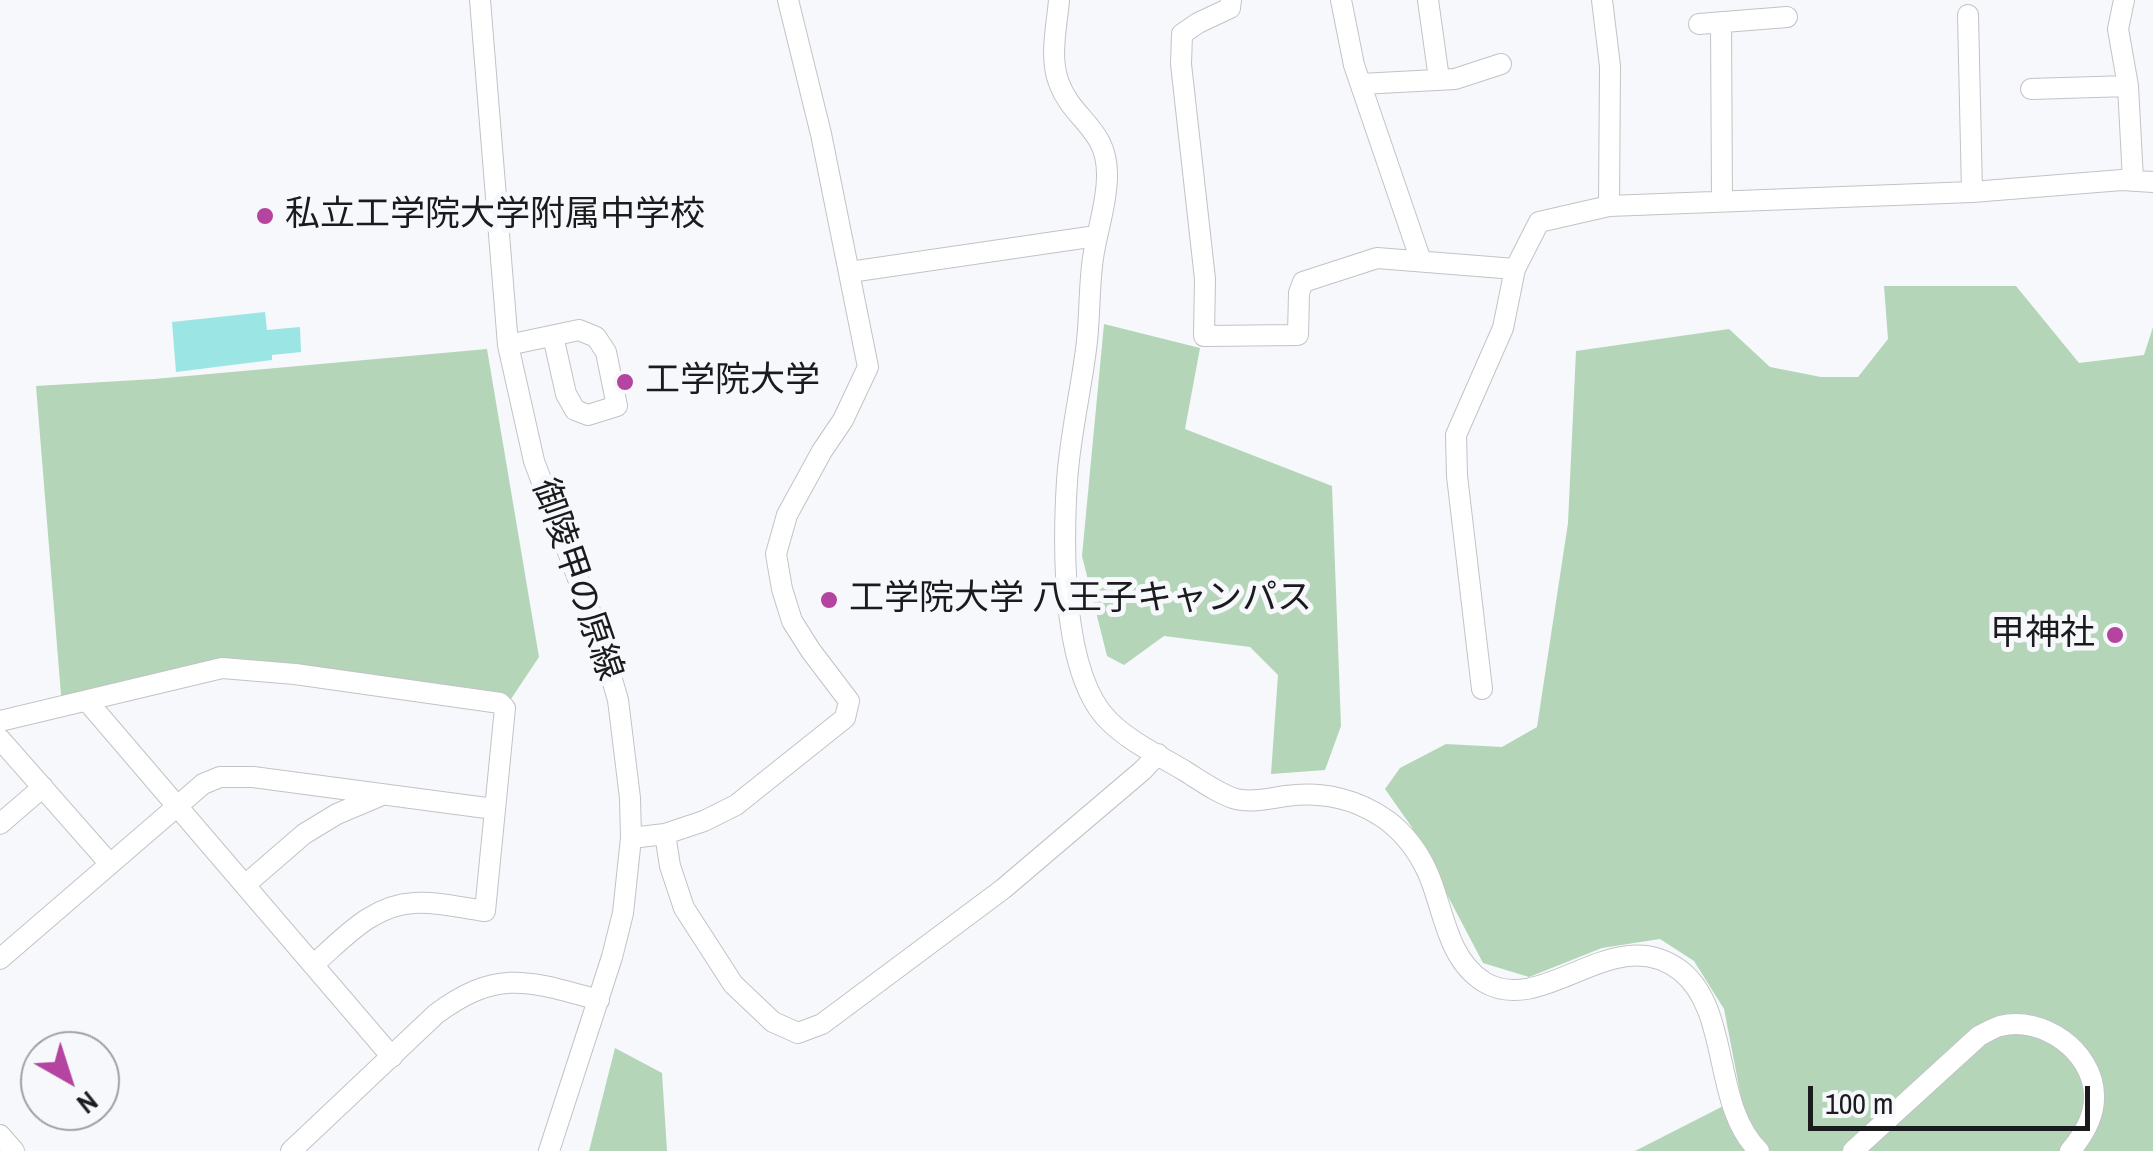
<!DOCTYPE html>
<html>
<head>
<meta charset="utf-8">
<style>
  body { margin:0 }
  #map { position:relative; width:2153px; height:1151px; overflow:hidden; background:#f6f8fb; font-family:"Archivo Narrow",sans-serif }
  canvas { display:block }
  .north { position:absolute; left:20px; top:1031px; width:100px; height:100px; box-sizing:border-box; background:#f6f8fb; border:2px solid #9ea0a2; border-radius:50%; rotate:141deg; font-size:28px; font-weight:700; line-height:40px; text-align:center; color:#1a1b1c }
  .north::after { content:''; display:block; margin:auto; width:35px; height:45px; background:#b4449f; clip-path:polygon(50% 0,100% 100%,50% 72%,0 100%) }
  .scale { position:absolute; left:1808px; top:1086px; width:282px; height:45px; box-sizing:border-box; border:5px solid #1a1b1c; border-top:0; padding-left:12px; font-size:30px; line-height:35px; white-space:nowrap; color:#1a1b1c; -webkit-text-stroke:8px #f6f8fb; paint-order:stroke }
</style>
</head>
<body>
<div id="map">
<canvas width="2153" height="1151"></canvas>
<div class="north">N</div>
<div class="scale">100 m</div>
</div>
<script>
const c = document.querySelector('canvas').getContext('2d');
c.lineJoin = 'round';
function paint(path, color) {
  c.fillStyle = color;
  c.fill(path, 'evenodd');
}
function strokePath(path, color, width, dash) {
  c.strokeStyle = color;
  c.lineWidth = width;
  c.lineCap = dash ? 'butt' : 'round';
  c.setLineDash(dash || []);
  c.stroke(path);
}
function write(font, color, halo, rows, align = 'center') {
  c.font = font + ' "Archivo Narrow","Noto Sans JP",sans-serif';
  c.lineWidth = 10;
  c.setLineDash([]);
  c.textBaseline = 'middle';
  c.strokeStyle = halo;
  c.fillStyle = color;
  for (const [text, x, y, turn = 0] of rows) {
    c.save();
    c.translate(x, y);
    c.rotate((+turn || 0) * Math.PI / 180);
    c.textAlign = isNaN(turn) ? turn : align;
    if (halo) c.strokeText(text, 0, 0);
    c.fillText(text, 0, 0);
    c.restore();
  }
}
paint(new Path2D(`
  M1884,286H2016L2079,363L2144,355L2153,327V1151H1635L1741,1097L1724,1009L1694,961L1660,939L1602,948L1529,977L1483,963L1411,826L1385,789L1400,768L1446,744L1502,747L1537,727L1568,523L1576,351L1729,329L1770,367L1821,377H1858L1888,339Z
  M1104,324L1200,348L1185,429L1332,486L1341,726L1325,770L1271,774L1278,675L1250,647L1164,636L1124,665L1107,656L1082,556Z
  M487,349L539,657L505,708L222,668L62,707L36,386L154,379Z
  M615,1048L662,1073L667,1151H589Z`), '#b4d5b8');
paint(new Path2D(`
  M265,312L267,330L300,327L301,352L272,355V360L176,372L172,322Z`), '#9ce5e5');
const minor = new Path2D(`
  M480,0L508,345L534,461L599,635L618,700L630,798L631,838L623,913L612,957L549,1151
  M1059,0C1057,25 1049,58 1059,83C1073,121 1108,128 1107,176C1107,204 1097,230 1093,258C1089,285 1090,313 1087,341C1082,387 1070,434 1067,481C1063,545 1061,674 1109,721C1130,742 1160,756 1185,771C1201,781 1219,794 1236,799C1253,803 1270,798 1286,796C1322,791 1358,799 1388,821C1406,835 1419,853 1428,873C1444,910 1447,959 1484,982C1544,1018 1614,919 1681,971C1731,1011 1712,1106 1759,1151
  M1231,0L1230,8L1198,23L1182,34L1181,64L1205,279L1204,336L1298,335L1299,293L1303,282L1377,258L1515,269L1539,222L1609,206L1972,192L2122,180L2153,182
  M1341,0L1354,65L1421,261
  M1428,0L1439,79
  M1602,0L1610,66L1609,206
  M2124,0L2118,29L2128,86L2133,180
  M1968,15L1972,192
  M1721,22L1722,201
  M1699,24L1787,17
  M1361,84L1455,79L1501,64
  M2031,89L2128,86
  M850,272L1096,236
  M508,345L579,330L596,337L606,352L617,406L588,415L575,410L566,394L553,336
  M1482,689L1457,476L1456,435L1503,328L1515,269
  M87,701L392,1057
  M0,721L222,668L295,674L500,703L505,708L485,911C462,908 436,901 414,903C372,905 344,938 314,964
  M0,739L110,864
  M0,824L43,787
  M665,834L670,866L684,908L733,984L773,1022L798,1033L822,1024L1003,889L1143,770L1158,754
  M631,838L665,834L704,821L736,805L845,718L849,701L811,651L792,621L782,589L776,554L787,515L822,451L843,420L868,367L821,134L788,0
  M245,885L304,834L337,814L382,795
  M0,959L203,784L220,777H253L494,809
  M0,1135L14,1151
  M291,1151L436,1014C498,968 529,981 599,1000
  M1853,1151L1979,1036C1985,1033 1993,1028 2000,1026C2042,1015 2093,1051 2094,1095C2095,1116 2083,1136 2070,1151`);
strokePath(minor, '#c1c3c6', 22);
strokePath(minor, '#fff', 20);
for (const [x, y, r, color] of [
  [265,216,10,"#b4449f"],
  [625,382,10,"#b4449f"],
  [829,600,10,"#b4449f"],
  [2115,635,10,"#b4449f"]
]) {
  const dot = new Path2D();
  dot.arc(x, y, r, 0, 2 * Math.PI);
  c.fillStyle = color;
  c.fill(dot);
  strokePath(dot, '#f6f8fb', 4);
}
write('35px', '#1a1b1c', '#f6f8fb', [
  ["私立工学院大学附属中学校",285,216],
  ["工学院大学",645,382],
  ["工学院大学 八王子キャンパス",849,600],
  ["甲神社",2095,635,"right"]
], 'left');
write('35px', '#1a1b1c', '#f6f8fb', [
  ["御陵甲の原線",576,580,71]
]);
</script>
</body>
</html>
